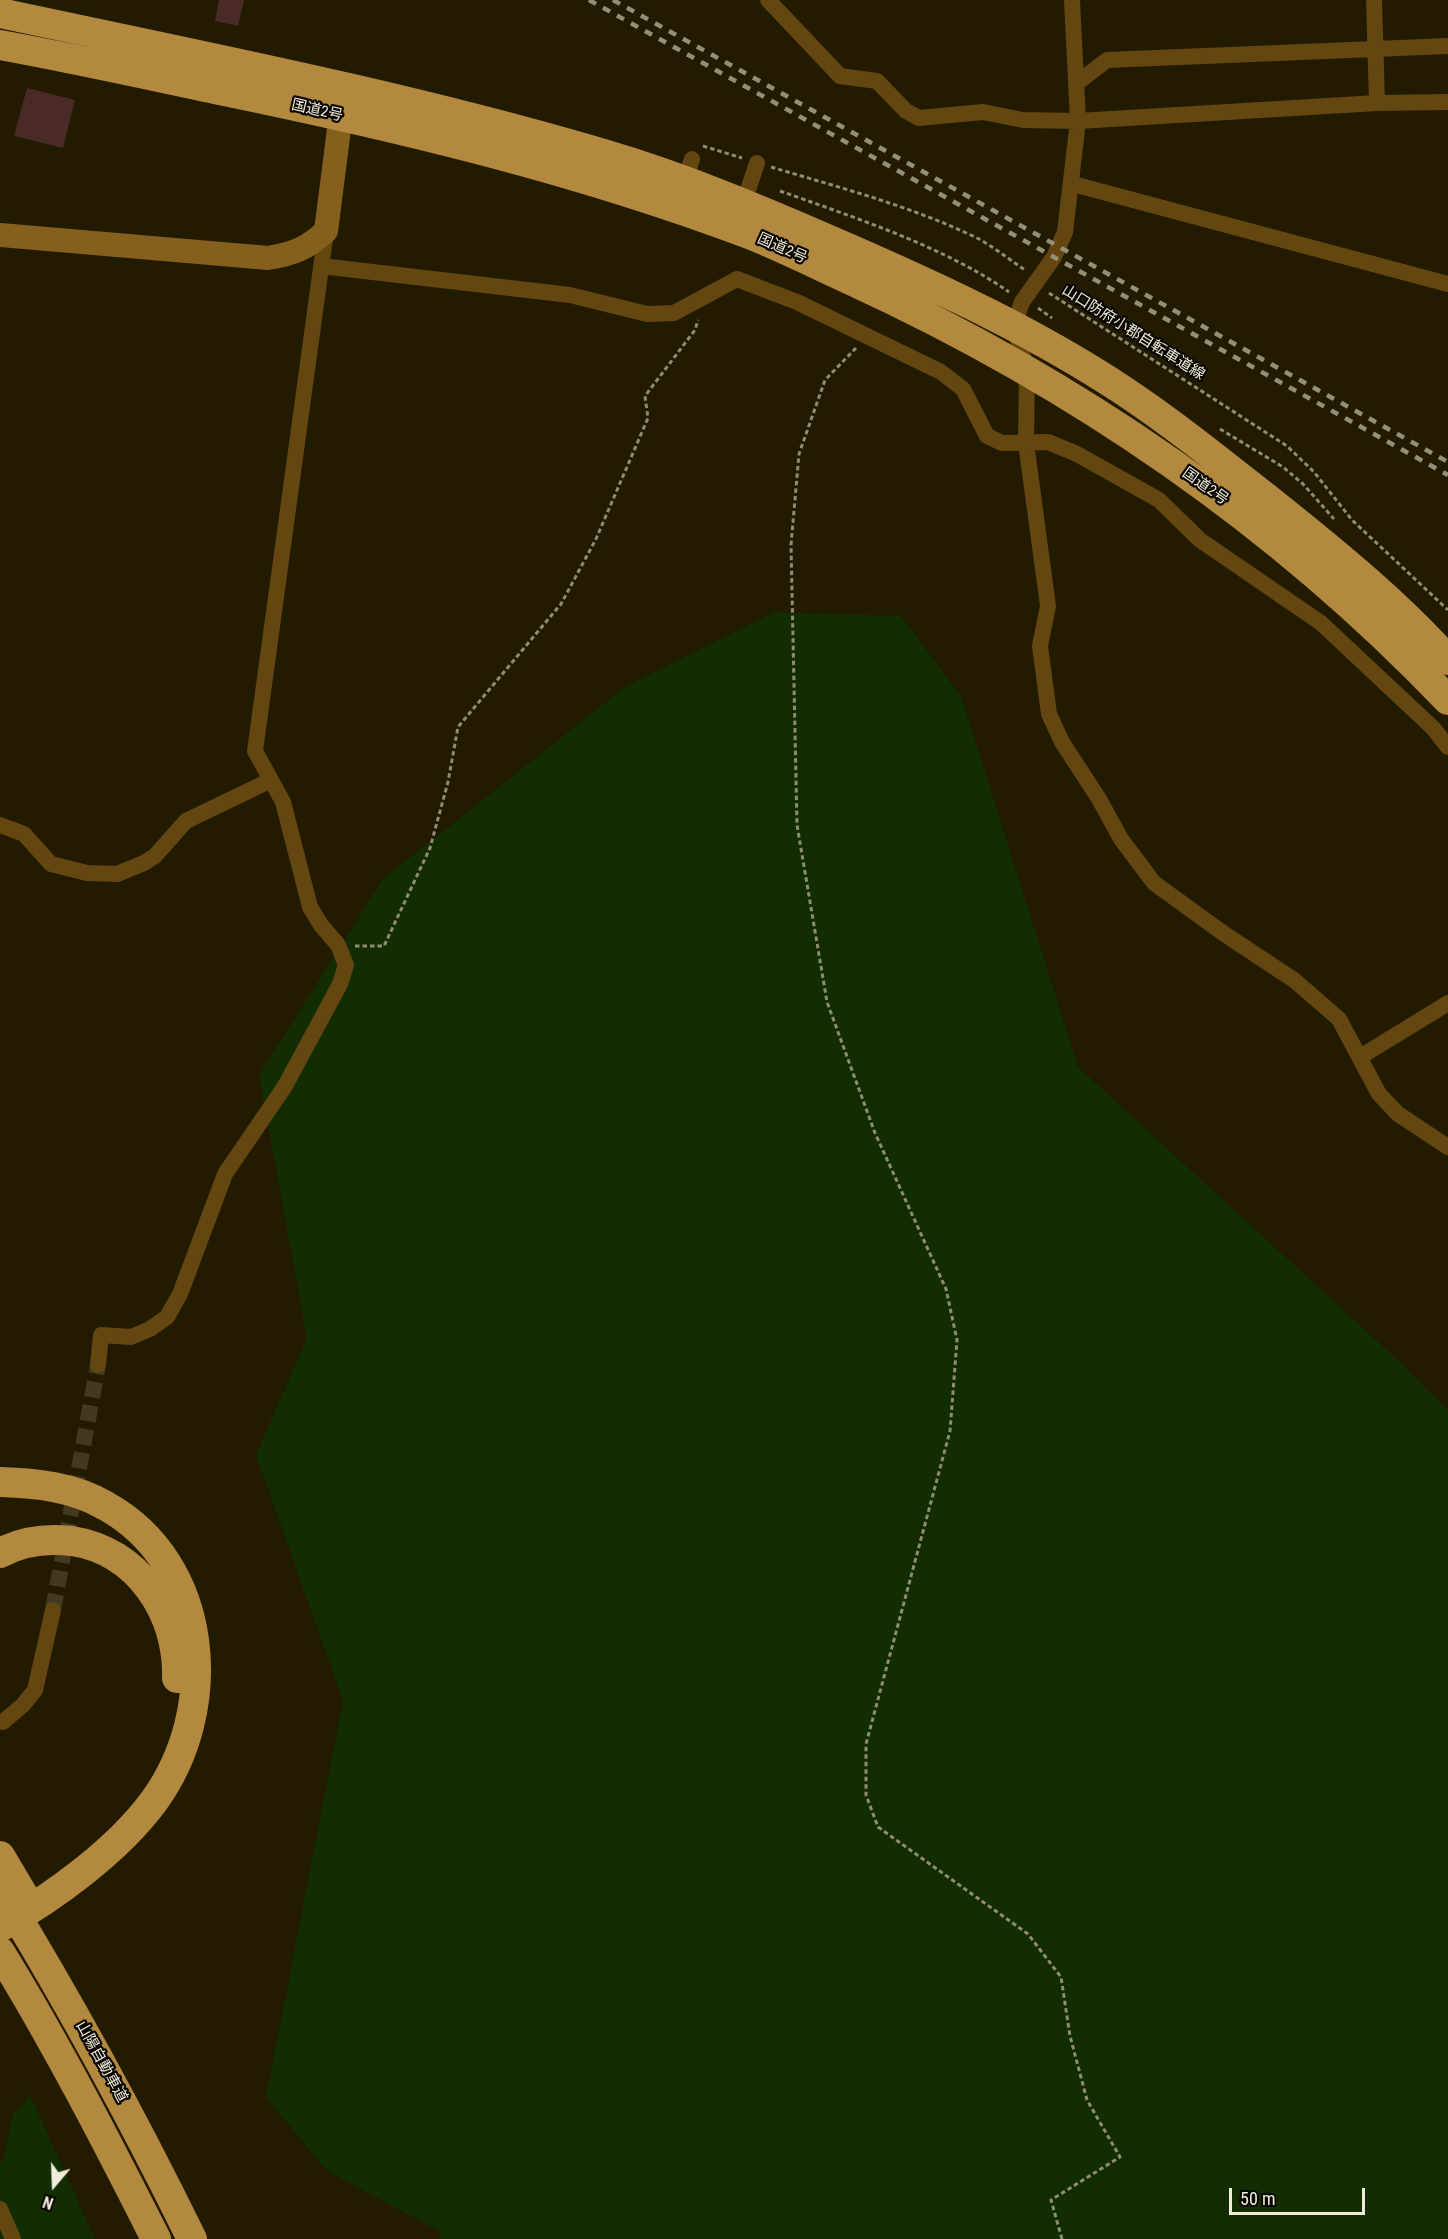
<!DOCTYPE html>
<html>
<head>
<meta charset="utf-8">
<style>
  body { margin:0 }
  #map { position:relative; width:1448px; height:2239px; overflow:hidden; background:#221b00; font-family:"Roboto Condensed",sans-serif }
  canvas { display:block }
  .north { position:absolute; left:24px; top:2155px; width:60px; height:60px; -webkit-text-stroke:4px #090600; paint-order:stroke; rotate:199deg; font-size:16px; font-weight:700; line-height:24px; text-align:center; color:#f0ebda }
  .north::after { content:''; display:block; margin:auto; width:21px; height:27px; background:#f0ebda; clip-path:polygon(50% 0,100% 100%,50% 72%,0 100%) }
  .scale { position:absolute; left:1229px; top:2188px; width:136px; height:27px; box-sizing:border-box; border:3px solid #f0ebda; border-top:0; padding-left:8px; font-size:18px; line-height:21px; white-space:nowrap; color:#f0ebda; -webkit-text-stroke:4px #090600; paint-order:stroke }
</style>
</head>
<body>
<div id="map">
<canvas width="1448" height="2239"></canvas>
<div class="north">N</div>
<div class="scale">50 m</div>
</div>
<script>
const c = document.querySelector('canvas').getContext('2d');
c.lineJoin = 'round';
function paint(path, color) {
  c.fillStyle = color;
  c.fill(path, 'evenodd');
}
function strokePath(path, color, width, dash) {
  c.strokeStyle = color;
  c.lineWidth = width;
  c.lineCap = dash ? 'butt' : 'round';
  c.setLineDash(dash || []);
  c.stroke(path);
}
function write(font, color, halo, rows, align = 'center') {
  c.font = font + ' "Roboto Condensed","Noto Sans JP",sans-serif';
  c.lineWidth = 4.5;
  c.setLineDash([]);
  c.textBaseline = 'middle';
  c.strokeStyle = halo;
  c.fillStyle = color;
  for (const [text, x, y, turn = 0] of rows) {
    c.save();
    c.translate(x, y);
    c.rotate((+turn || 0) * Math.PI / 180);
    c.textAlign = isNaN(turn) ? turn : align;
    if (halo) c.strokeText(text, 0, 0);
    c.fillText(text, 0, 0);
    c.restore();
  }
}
paint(new Path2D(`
  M775,612L901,616L961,696L1078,1067L1401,1363L1448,1411V2239H440L441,2232L327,2171L266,2097L343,1701L256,1455L307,1338L259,1075L383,879L625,687Z
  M30,2095L95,2239H0V2162L3,2161L13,2114Z`), '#122d01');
paint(new Path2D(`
  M219,0H244L238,26L215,21Z
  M27,88L75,100L63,148L14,136Z`), '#4a2a29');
strokePath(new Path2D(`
  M53,1610L98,1365`), '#413a21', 16, [16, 8]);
strokePath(new Path2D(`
  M703,146L742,158
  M771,167C841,188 914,207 979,239C995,248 1010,260 1025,270
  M780,191C853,217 945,247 1009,292
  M1049,293L1287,446L1314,472L1352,520L1448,610
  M1038,308L1052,318
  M856,348L825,380L799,454L791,545L797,825L827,1002L875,1133L946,1289L957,1340L950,1431L866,1744V1795L878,1827L1028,1934L1061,1977L1070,2036L1087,2100L1120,2157L1051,2200L1062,2239
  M1220,429L1283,467L1303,484L1334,519
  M355,946H384L430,848L448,782L458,727L561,604L596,539L648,418L645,396L695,330L698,320`), '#918b76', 3, [4.5, 3]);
strokePath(new Path2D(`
  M768,0L840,76L877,81L906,111L919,118L983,112L1023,120L1078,121L1377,103L1448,102
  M1072,0L1078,121L1065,232L1054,257L1022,302L1014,326L1027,370L1026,443L1048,606L1040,646L1049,714L1062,742L1099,799L1121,839L1154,883L1223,933L1294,980L1339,1019L1379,1094L1398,1114L1448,1147
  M1374,0L1377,103
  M1077,83L1107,60L1448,46
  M685,181L692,159
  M1073,184L1448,284
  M744,202L757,163
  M321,266L570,295L647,314L674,313L737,279L797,302L941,372L963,389L987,436L1002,443L1048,442L1077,454L1159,500L1200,540L1321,623L1433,728L1448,747
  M0,825L24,834L51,864L87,873L117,874L144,863L155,856L186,821L269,781
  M1360,1057L1448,1003
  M98,1365L101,1335L131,1337L150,1329L167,1317L180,1294L225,1174L285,1086L340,984L346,965L338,945L321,925L310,907L283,802L255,751L326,231
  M3,1722L23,1705L35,1690L53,1610
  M0,2209L13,2239`), '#634610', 16);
strokePath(new Path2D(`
  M0,235L268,258C292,254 307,249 326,231L343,98`), '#85601d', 24);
strokePath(new Path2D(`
  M0,13C201,56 403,95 600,153C686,178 768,213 850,249C944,290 1038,334 1124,391C1178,427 1228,468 1279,508C1338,555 1397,604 1448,660
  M0,45C72,58 144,74 215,89C396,126 576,169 749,234C784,248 818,265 853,281C1075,383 1279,523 1448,700
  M0,1482C36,1483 74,1487 106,1506C210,1564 221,1709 154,1801C118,1850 53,1898 0,1927
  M0,1553C22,1541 47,1538 72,1541C138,1551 179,1613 177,1678
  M0,1856L29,1905
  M0,1889C70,2003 133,2119 192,2239
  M0,1952C57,2045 107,2142 156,2239`), '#b3883f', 30);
strokePath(new Path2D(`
  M589,0L1448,475
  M613,0L1448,462`), '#958f79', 4.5, [8, 8]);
write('15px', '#f0ebda', '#090600', [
  ["国道2号",317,111,13],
  ["国道2号",782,249,24],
  ["山口防府小郡自転車道線",1133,333,32],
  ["国道2号",1205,487,35],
  ["山陽自動車道",101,2062,61]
]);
</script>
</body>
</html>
